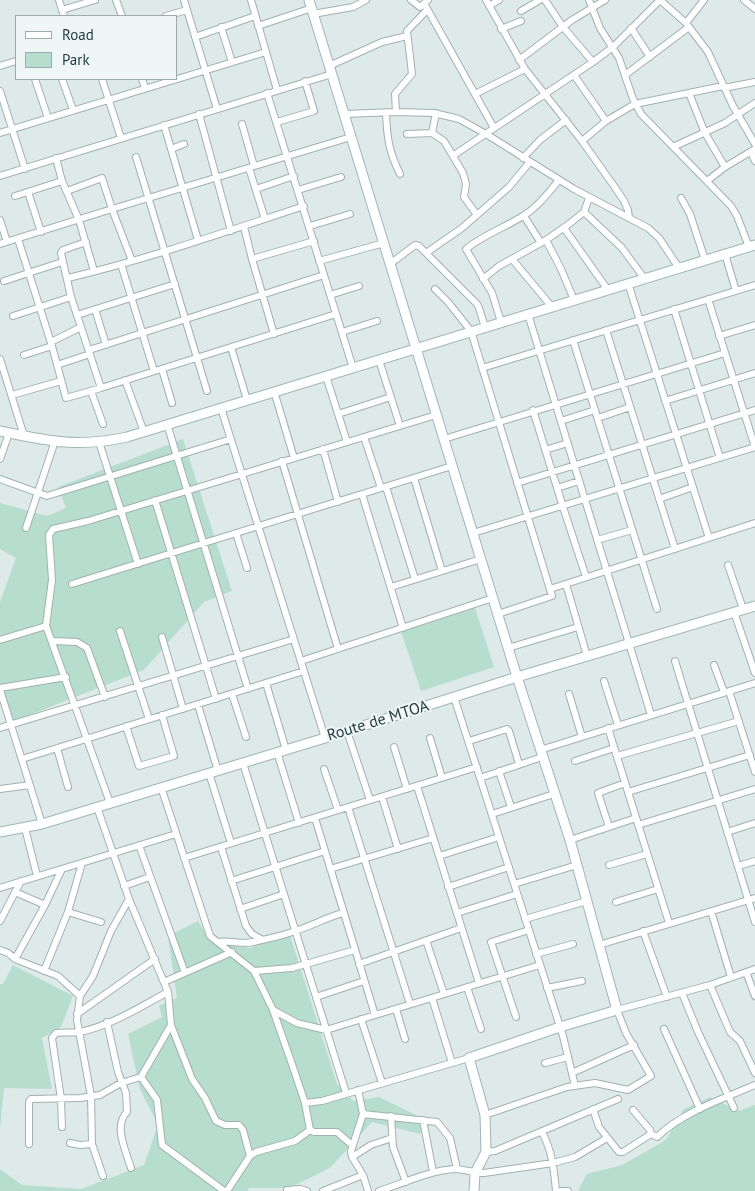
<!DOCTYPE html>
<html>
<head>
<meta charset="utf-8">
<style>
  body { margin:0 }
  #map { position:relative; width:755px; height:1191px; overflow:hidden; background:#deeae9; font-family:"PT Sans",sans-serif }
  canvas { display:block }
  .legend { position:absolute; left:15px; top:15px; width:162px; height:65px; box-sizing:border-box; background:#eff7f6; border:1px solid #9cabab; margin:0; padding:6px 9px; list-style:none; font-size:15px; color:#1f393b }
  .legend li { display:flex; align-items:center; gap:10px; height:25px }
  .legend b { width:25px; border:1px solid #9cabab }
</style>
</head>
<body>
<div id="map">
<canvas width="755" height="1191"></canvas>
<ul class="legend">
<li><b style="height:6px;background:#fff"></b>Road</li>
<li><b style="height:14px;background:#b6ddcd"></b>Park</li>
</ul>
</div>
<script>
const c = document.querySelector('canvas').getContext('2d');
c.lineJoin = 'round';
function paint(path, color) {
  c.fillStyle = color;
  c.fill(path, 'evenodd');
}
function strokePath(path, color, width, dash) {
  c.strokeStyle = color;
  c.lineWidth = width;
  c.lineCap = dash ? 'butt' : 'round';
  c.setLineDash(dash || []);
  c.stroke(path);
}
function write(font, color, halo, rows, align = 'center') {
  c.font = font + ' "PT Sans",sans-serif';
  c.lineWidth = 4;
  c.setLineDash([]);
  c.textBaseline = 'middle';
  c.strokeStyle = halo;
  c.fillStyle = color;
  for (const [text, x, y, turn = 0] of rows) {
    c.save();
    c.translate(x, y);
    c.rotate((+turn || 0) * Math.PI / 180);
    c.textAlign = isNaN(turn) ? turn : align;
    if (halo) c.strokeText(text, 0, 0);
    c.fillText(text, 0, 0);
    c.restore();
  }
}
paint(new Path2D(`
  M183,439L232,591L204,602L144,670L9,723L0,699V602L16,558L0,549V503L47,516L66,508L58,487Z
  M475,608L494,667L421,691L401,632Z
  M198,921L210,941L250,948L289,932L337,1084L353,1101L379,1097L426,1120L420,1134L372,1122L330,1168L289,1188H249L247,1191H0V1169L22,1185L81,1189L144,1165L158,1125L140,1089L128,1034L162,1017L159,1006L177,998L168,936Z
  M13,965L73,996L61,1027L42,1038L52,1089L4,1088L0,1129V984H3Z
  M710,1097L739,1111L755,1105V1191H578L587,1174L622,1165L666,1140L684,1109Z`), '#b6ddcd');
const street = new Path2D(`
  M59,0L64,16
  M116,0L122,16
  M184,0L217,109
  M251,0L277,90
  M411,0L420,7L428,0
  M486,0L525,69L582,141L614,186L624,201L628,210L629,218
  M545,0L563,27L593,62
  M589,0L600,28L619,58L633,99L641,114L731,206L737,216L749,247
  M660,0L686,23L708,52L733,106L755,144
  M744,0L755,9
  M425,5L494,128
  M489,6L499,0
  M62,10L95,0
  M521,11L540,0
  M313,14L353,7L366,0
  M166,16L187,10
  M686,23L704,0
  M258,26L312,8
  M221,27L232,62
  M631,28L650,57
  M501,29L521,21
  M195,37L255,16
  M519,60L572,20L605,0
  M0,66L16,61
  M329,66L382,42L407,36
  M574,75L606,121
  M625,75L689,27
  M35,79L48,118
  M62,79L73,110
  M102,79L121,138
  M142,79L145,88
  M724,88L755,82
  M0,91L25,169
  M267,93L353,368
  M689,93L705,133L725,167
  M475,94L525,69
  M396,112L395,94L412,74L407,31L427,10
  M386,113C387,138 389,152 400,174
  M199,114L231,231
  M344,114L396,112L434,113L459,119L486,134L574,189L648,228L659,238L679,268
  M277,122L314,111L305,81
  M242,124L254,166
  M164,125L198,240
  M0,133L266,52
  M432,133L436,113
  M407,134L432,133L444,141L463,173L466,184L464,197L477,215
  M582,141L606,121L635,104L723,86
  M673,147L725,123L755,103
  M171,149L184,144
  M751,152L755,161
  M454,155L593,62L613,47L660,0
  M136,157L207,391
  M56,158L62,181L79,220L94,271
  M523,158L540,140L566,120
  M249,168L265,219
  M0,176L332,74
  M707,181L725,167L755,149
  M256,189L294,176
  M298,190L341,177
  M67,191L102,178L112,209L132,261
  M28,192L41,232
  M15,196L62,181
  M681,198L690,214L705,260
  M584,212L622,248L644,278
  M524,216L541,243
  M0,220L7,242
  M310,226L350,214
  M244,227L252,259L314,241
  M564,228L608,290
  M18,239L52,346L66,398L101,388L336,314
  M546,240L561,269L574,300
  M86,242L63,250L61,253L71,297L101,388
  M0,244L112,209L351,137
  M426,253L477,304L479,308L485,327
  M725,254L736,291
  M252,259L274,334
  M512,259L552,307
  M319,261L384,243
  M121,264L154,371
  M390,264L415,245L419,246L426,253L462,228L509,187L529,163
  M68,278C148,259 225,232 304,206
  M483,279L499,266L546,240L569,224L584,212L589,198
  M4,281L62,262
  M628,283L709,538
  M435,289L448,302L471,331L552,596L498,614
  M330,295L359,286
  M708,299L755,447
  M95,309L106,345
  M674,309L720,458
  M528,314L651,715
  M77,315L175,284
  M13,316L71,297
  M501,322L492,293L466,249C483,235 504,228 523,216C538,207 548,193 559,180
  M606,330L675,549
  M342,332L377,321
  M719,336L755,325
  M573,340L657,609
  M51,342L81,327
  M231,347L247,400
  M89,350L324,275
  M24,355L52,346
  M0,359L24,436
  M379,360L400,426
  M57,365L90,354
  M482,368L755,285
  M162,369L172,403
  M326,376L347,442
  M125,380L144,432
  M91,391L103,424
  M274,391L294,458
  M12,395L61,381
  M665,401L755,373
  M221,408L325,738
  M533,410L563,507L586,577
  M338,414L391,397
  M598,418L630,407
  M561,421L595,410
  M167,424L248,689
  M364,437L381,488
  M444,439L725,353
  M99,442L138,564
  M323,449L338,502
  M545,450L568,443
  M0,459L9,433
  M282,461L338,649
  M414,478L442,571
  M0,479L47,496L231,439
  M517,483L755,410
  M386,487L415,579
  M557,488L579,481
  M362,494L403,628
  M659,499L693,487
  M155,500L216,699
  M26,528L55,441
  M236,533L247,568
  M473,533L755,447
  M597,540L632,530
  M728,565L743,609
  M72,584L452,466
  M566,584L587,656
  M391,587L481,559
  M550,589L755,523
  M734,612L755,673
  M46,626L52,580L49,535L53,529L88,521L436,415
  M120,631L149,719
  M162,637L183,709
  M0,640L46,626L110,803
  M52,641L77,642L87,648L105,697
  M508,648L578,627
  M301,661L493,598
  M675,661L755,922
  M714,665L724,692
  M604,681L618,725
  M266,683L286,750
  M0,688L66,677
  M0,690L42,824
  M729,691L755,772
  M232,694L246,737
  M569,694L582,737
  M454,697L563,1036L575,1086
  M198,705L218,771
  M126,726L139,766L174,756L162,715
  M0,728L294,639
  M608,728L669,923
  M347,731L370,800
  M430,738L442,778
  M469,741L507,729L509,731L519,764
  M394,747L407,789
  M57,748L68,787
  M540,750L755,683
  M277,752L299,823
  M617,756L739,721
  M22,759L304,671
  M575,761L614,748
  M243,763L346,1093
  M324,769L338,810
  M499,771L511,807
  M209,773L231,843
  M480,778L542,757
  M417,786L479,983
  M161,787L210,936L254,971L273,1010L294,1070L305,1103L310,1130L314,1132H337L352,1145
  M0,789L30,785
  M628,792L750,755
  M382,797L398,849
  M348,807L410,1004
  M492,814L554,794
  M315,818L375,1015
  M638,825L755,789
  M609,827L598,793L625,783
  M25,828L37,876
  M727,832L755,823
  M570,840L636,818
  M139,845L185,973
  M221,847L246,926L252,934L261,939
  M439,856L499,837
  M184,858L477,767
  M609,865L647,854
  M738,866L755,861
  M330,869L433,838
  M231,881L325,851
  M514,884L577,865
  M124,886L150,877
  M448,887L509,867
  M0,888L176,834
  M15,892L45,905
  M616,902L658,889
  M240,909L284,894
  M711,911L731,977
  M68,912L101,922
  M457,913L517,894
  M525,919L587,901
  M0,921L21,881
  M643,931L667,997
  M426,940L444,994
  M218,942C230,940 242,945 253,942C267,939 282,936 295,931C312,926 327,917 343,913
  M599,945L755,898
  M0,950L8,953L15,959L58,976L80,996
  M536,954L573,944
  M15,959L45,905L62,869
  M359,964L461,928
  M44,971L68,912L82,863
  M254,971L292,968L355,950
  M746,972L755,996
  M164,982L232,952
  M710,985L730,1032L740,1041L755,1073
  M467,987L481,1029
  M547,988L582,981
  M682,993L698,1032L734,1108
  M316,997L364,981
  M432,998L452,1063
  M396,1009L405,1039
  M273,1010L297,1023L326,1030L540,965
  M77,1014L155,959
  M516,1017L491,942L529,930
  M361,1019L382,1083
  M107,1022L118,1072L126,1093L127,1112C113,1126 126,1151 131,1168
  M171,1025L192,1079L205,1098L216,1121L225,1125H239L243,1130L250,1156
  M664,1029L700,1109
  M545,1063L568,1057
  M572,1073L634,1045
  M141,1077L157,1100L162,1145L224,1191
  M358,1090L363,1114L351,1151L352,1157L363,1175L368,1191
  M305,1103L322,1101L469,1058
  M593,1109L599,1127L619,1152H623L651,1134L650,1130L633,1110
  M363,1114L437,1122L450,1138L457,1169
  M485,1115L567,1087L595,1083L628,1090L651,1076L626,1033L617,1010L710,985L755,969
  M391,1116L393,1147L406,1182
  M423,1120L433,1172
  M62,1127L61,1099L52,1038L56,1033C64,1032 72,1033 80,1032C112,1025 140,1007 168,992
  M542,1132C552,1151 554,1169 556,1191
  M651,1134L657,1137C683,1112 722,1099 755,1085
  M70,1143L80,1145L92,1144
  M29,1144V1102L31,1099L80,1098L100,1095L121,1083L141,1077L171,1025L168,992L129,899L97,807
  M486,1152L495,1151L618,1099
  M352,1157L371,1145L392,1138
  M103,1176L92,1144L91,1096L77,1020L80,996L93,976L111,931L129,899
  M287,1190L300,1189L307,1191
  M227,1191L250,1156L256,1152L295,1141L310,1130
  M323,1191L363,1175
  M379,1191C404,1183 428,1171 454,1169C464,1169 474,1173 484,1173L553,1163L575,1157L607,1138
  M561,1191H568`);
const secondary = new Path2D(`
  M309,0L517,677L570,840L617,1010L560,1027L469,1058L485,1115L486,1152L475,1173L474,1191
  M0,431C48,441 78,448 127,437L755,245
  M0,832L42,824L325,738L517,677L755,606`);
strokePath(street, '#a1b1b1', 8);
strokePath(secondary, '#9db7b5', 11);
strokePath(street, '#fff', 6);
strokePath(secondary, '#fff', 9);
write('16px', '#1f393b', '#eff7f6', [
  ["Route de MTOA",378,721,-17]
]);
</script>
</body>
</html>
